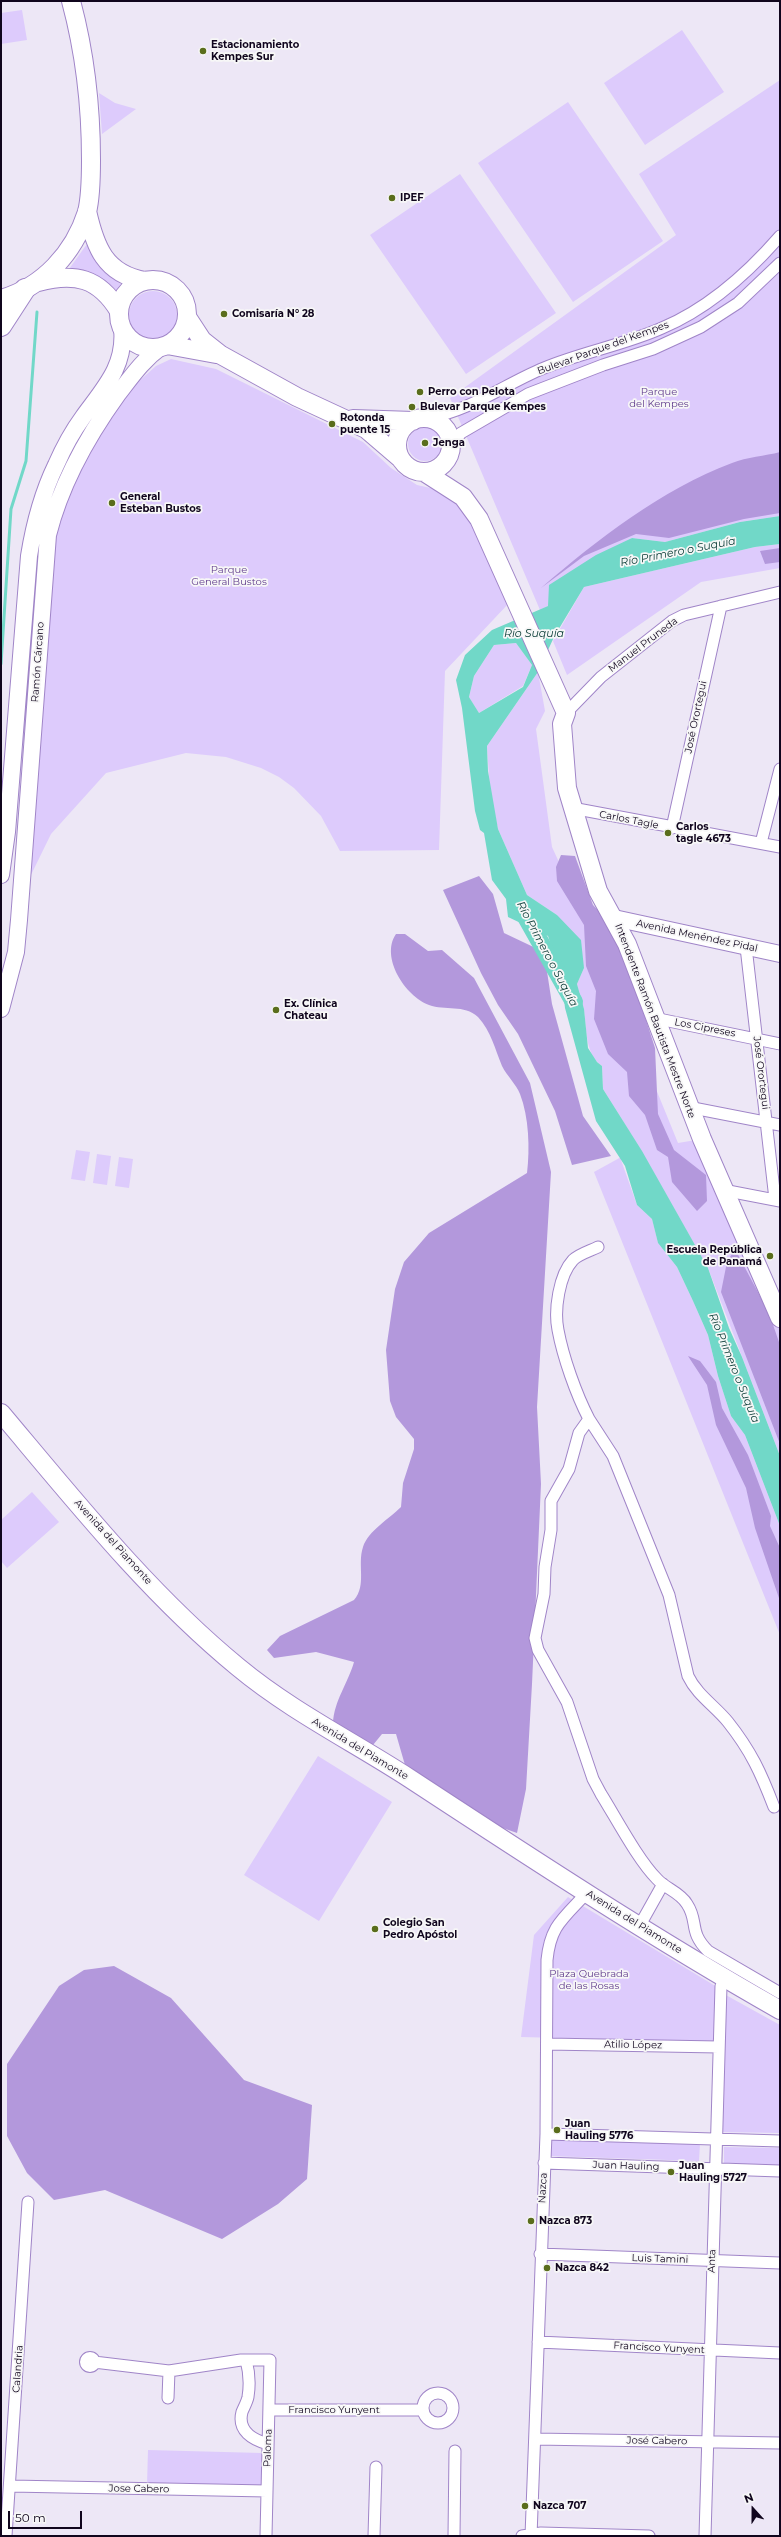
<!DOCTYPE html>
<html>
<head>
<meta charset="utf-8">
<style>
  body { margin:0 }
  #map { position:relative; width:781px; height:2537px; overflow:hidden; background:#ede7f6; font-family:Montserrat,sans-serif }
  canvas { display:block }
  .frame { position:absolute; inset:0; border:2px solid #10051d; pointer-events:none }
  .north { position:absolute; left:733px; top:2489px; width:40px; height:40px; -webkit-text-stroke:3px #f7f7f7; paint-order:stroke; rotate:339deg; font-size:11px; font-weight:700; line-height:16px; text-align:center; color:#10051d }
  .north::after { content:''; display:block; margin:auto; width:14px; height:18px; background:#10051d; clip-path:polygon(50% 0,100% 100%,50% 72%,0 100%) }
  .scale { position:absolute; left:8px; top:2511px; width:74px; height:18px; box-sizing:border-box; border:2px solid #10051d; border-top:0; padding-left:5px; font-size:12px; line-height:14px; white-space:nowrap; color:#10051d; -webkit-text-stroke:3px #f7f7f7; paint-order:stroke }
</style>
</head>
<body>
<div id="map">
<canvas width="781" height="2537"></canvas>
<div class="frame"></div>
<div class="north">N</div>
<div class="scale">50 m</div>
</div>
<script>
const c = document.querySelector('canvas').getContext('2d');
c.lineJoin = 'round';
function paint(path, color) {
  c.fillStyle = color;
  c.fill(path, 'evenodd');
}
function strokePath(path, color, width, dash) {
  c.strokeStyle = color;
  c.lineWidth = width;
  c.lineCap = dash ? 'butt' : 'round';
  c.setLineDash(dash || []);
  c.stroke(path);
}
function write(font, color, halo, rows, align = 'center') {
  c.font = font + ' Montserrat,sans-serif';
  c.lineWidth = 3.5;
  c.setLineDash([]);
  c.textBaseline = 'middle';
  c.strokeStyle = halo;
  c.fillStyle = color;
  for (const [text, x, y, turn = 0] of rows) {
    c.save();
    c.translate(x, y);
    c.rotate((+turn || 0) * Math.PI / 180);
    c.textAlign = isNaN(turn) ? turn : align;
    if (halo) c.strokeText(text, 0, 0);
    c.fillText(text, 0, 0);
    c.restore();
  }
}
paint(new Path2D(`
  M22,10L27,40L1,44V13Z
  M682,30L724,92L645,145L604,83Z
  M780,80V516L740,522L665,542L632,538L548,606L540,610L450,398L676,235L639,174Z
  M99,93L115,103L136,109L102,134Z
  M568,102L663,241L573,302L478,163Z
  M460,174L556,313L466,374L370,235Z
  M87,244L91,252L123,287L118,294L109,286L69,269Z
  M129 315a24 24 0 1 1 48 0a24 24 0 1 1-48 0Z
  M171,359L216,369L363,442L391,468L417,485L435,489L465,508L509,603L445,671L439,850L340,851L321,816L294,788L279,777L261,768L226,757L186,753L106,773L51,834L28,881L55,527L77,469L128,391L156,366Z
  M408 444a17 17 0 1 1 34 0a17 17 0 1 1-34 0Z
  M780,544V568L701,582L567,675L553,641L584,587L755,547Z
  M516,643L532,665L523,686L479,713L469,697L474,676L494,645Z
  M538,672L545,711L536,729L552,847L599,949L678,1143L702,1139L780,1329V1456L708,1268L644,1156L621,1160L637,1205L652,1219L658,1243L677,1267L693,1301L708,1335L718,1376L731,1416L745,1435L780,1526V1635L594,1172L623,1156L641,1150L603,1089L602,1066C585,1054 587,1031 584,1011C583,1002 579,993 577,984L584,968L557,915L527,895L498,829L490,792L487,746Z
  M76,1150L90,1152L85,1181L71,1179Z
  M97,1154L111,1156L107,1185L93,1183Z
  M119,1157L133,1159L129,1188L115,1186Z
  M32,1492L59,1522L7,1568L1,1561V1520Z
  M318,1756L392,1802L319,1921L244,1875Z
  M568,1897L717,1987L713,2042L521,2037L534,1935Z
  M724,1994L780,2025V2133L721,2132Z
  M548,2139L700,2144L699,2161L548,2156Z
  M724,2147L780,2148V2165L724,2164Z
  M148,2450L262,2453L261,2488L147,2485Z`), '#ddcbfc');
paint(new Path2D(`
  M780,452V513L744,519L669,538L636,534L584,556L541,588C598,539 661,490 732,463C747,457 765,456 780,452Z
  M780,548V562L765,564L760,551Z
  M561,855L575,856L593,905L612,925L623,948L655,1048L658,1114L674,1150L706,1175L707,1201L697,1211L672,1182L668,1157L657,1150L645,1115L629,1096L627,1072L608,1054L594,1019L596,991L586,966L584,925L557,881L556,867Z
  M479,876L493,894L504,933L544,952L552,1004L583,1116L611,1156L572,1165L555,1111L518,1034L498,1005L481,973L443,890Z
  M396,934H405L428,951L442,950L474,978L530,1083L551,1172L537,1407L541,1484L532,1684L526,1789L517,1833L500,1827L405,1765L396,1734H382L373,1745L333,1723C334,1701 348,1683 354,1662L316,1652L274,1658L267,1650L280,1636L354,1600C367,1585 357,1565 363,1547C368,1531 390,1518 401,1507L403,1483L414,1449V1439L396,1417L390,1401L386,1350L395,1289L404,1262L429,1233L527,1173C530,1149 529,1117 520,1094C516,1084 507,1076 502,1066C495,1049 491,1031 478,1017C464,1004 445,1011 429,1005C405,996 380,957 396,934Z
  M735,1249L769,1313L780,1345V1444L721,1292L727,1262Z
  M688,1356L700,1361L716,1382L722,1408L748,1455L771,1516L770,1526L780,1548V1601L755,1528L746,1488L716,1425L707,1385Z
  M114,1966L171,1998L244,2080L312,2105L307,2179L278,2204L222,2239L105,2190L54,2200L27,2173L7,2136V2064L59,1986L84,1970Z`), '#b398dc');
paint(new Path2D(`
  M780,516V544L755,547L584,587L554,637L538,672L487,746L488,771L498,829L527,895L557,915L581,940L584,968L577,984L584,1009L588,1048L597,1062L602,1066L603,1089L642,1151L708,1268L729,1328L742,1357L780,1456V1526L745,1435L731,1416L718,1376L708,1335L693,1301L677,1267L658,1243L652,1219L637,1205L625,1166L596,1121L565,1008L562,981L548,936L508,917L506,899L492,880L484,833L480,830L475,811L462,708L456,680L465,655L492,630L548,606L549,585L596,555L632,538L665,542L740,522ZM516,643L532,665L523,687L479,713L469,697L474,676L494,645Z`), '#71d8c8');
strokePath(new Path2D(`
  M1,664L11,509L26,461L37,312`), '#71d8c8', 3);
strokePath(new Path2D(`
  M521,908L574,1002`), '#71d8c8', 18);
const street = new Path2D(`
  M428,418C470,411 505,384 544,368C582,352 624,345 662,328C709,308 747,274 780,236
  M451,445L461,433L528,394L603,365L653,349L701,327L738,303L780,263
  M566,713L601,677L672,621L684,615L780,592
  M572,808L780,847
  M672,828L721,606
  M761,843L780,769
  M746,947L775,1199
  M654,1018L780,1044
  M688,1107L780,1125
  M723,1190L780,1201
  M598,1247C590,1251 579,1254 573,1260C559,1275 554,1310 558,1330C563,1357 576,1394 589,1419L579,1433L569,1469L551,1501V1530L545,1567L544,1594L535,1638L538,1650L567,1702L593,1779L601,1794C616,1818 638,1860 657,1879C666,1889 680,1892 687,1904C699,1922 688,1931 708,1951L780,1993
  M589,1419L613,1456L669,1595L688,1676C697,1695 715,1706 728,1722C751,1751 761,1773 774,1807
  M640,1925L663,1884
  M547,2044L719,2047
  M546,2134L780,2141
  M544,2163L780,2171
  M540,2254L780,2263
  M538,2342L780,2353
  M85.5 2362a4.5 4.5 0 1 1 9 0a4.5 4.5 0 1 1-9 0Z
  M246,2360C249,2371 250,2385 248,2397C247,2402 244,2407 242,2412C237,2431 253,2440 268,2444
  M94,2362L169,2371L241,2360H270L266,2536
  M423 2408a15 15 0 1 1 30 0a15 15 0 1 1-30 0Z
  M168,2398L169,2371
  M269,2410H423
  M535,2439L780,2443
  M11,2486L267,2491
  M6,2536L28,2202
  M374,2536L376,2467
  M454,2536L455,2451
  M522,2536L541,2533L649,2536
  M531,2536L546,2134L547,1960C550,1929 560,1921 581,1899
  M705,2536L721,1986`);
const secondary = new Path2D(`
  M1,875L7,832L29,556C34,525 42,494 56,465C63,449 72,432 83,417C104,388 126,366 122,328
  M614,918L780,954
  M1,1009L16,952L19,920L48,535C61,483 87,437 118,394C132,376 143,360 161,347`);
const primary = new Path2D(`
  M87,211C95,247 105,274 145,281
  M119 314a34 34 0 1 1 68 0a34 34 0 1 1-68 0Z
  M38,282C75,272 99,278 119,311
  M1,299C43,287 74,253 87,212C91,196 91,177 91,160C91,107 85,53 71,1
  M187,317L202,340L221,355L297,397L366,429L401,459
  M167,345L216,354
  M397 445a27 27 0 1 1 54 0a27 27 0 1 1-54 0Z
  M353,419L413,421
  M424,472L463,497L479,519L566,713L562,724L567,788L598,891L627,944L702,1139L780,1318
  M1,1413C75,1501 149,1594 238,1667C291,1711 352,1741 409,1778C531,1858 653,1938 780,2010`);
const highway = new Path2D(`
  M1,326L25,289`);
strokePath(street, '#a085c8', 13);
strokePath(secondary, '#a085c8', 18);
strokePath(primary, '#a085c8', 20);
strokePath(highway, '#a085c8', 22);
strokePath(street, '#fff', 11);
strokePath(secondary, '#fff', 16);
strokePath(primary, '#fff', 18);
strokePath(highway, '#fff', 20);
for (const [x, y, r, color] of [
  [203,51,4,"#5a6d1c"],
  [392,198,4,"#5a6d1c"],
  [224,314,4,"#5a6d1c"],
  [420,392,4,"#5a6d1c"],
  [412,407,4,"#5a6d1c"],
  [332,424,4,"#5a6d1c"],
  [425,443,4,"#5a6d1c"],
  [112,503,4,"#5a6d1c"],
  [668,833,4,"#5a6d1c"],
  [276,1010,4,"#5a6d1c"],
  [770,1256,4,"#5a6d1c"],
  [375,1929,4,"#5a6d1c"],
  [557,2130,4,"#5a6d1c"],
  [671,2172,4,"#5a6d1c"],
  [531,2221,4,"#5a6d1c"],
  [547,2268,4,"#5a6d1c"],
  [525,2506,4,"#5a6d1c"]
]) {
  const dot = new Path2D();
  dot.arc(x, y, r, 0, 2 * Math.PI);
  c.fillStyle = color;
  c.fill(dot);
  strokePath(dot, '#f7f7f7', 1.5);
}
write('bold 10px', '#10051d', '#f7f7f7', [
  ["Estacionamiento",211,45],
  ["Kempes Sur",211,57],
  ["IPEF",400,198],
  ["Comisaría N° 28",232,314],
  ["Perro con Pelota",428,392],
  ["Bulevar Parque Kempes",420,407],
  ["Rotonda",340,418],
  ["puente 15",340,430],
  ["Jenga",433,443],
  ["General",120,497],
  ["Esteban Bustos",120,509],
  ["Carlos",676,827],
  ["tagle 4673",676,839],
  ["Ex. Clínica",284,1004],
  ["Chateau",284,1016],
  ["Escuela República",762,1250,"right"],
  ["de Panamá",762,1262,"right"],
  ["Colegio San",383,1923],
  ["Pedro Apóstol",383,1935],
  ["Juan",565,2124],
  ["Hauling 5776",565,2136],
  ["Juan",679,2166],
  ["Hauling 5727",679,2178],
  ["Nazca 873",539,2221],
  ["Nazca 842",555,2268],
  ["Nazca 707",533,2506]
], 'left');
write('10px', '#10051d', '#f7f7f7', [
  ["Bulevar Parque del Kempes",603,348,-20],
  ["Manuel Pruneda",643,645,-37],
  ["Ramón Cárcano",38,662,-86],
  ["José Orortegui",696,717,-78],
  ["Carlos Tagle",629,820,11],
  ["Avenida Menéndez Pidal",697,936,12],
  ["Intendente Ramón Bautista Mestre Norte",655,1021,69],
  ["Los Cipreses",705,1028,11],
  ["José Orortegui",761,1073,83],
  ["Avenida del Piamonte",113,1542,48],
  ["Avenida del Piamonte",360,1749,31],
  ["Avenida del Piamonte",634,1922,32],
  ["Atilio López",633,2045,1],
  ["Juan Hauling",626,2166,2],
  ["Nazca",543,2188,-87],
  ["Luis Tamini",660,2259,2],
  ["Anta",712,2261,-88],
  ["Francisco Yunyent",659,2348,3],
  ["Calandria",18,2369,-86],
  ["Francisco Yunyent",334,2410],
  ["José Cabero",657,2441,1],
  ["Paloma",268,2448,-88],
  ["Jose Cabero",139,2489,1]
]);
write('10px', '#603b8c', '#f7f7f7', [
  ["Parque",659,392],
  ["del Kempes",659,404],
  ["Parque",229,570],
  ["General Bustos",229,582],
  ["Plaza Quebrada",589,1974],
  ["de las Rosas",589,1986]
]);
write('italic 11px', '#053832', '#f7f7f7', [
  ["Río Primero o Suquía",678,552,-11],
  ["Río Suquía",534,634],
  ["Río Primero o Suquía",547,954,62],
  ["Río Primero o Suquía",734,1368,68]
]);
</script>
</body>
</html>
